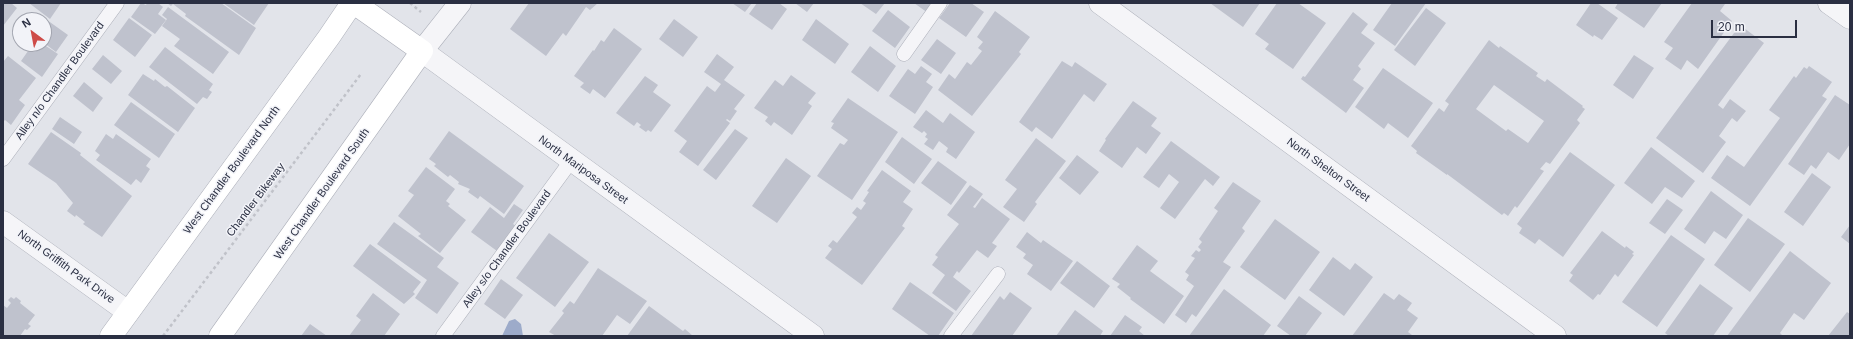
<!DOCTYPE html>
<html>
<head>
<meta charset="utf-8">
<style>
  body { margin:0 }
  #map { position:relative; width:1853px; height:339px; overflow:hidden; background:#e2e4ea; font-family:Helvetica,sans-serif }
  canvas { display:block }
  .frame { position:absolute; inset:0; border:4px solid #2a2f42; pointer-events:none }
  .north { position:absolute; left:12px; top:12px; width:40px; height:40px; box-sizing:border-box; background:#f2f3f8; border:1px solid #a2a5af; border-radius:50%; rotate:328deg; font-size:11px; font-weight:700; line-height:16px; text-align:center; color:#2a2f42 }
  .north::after { content:''; display:block; margin:auto; width:14px; height:18px; background:#ce4b48; clip-path:polygon(50% 0,100% 100%,50% 72%,0 100%) }
  .scale { position:absolute; left:1711px; top:20px; width:86px; height:18px; box-sizing:border-box; border:2px solid #2a2f42; border-top:0; padding-left:5px; font-size:12px; line-height:14px; white-space:nowrap; color:#2a2f42; -webkit-text-stroke:3px #f2f3f8; paint-order:stroke }
</style>
</head>
<body>
<div id="map">
<canvas width="1853" height="339"></canvas>
<div class="frame"></div>
<div class="north">N</div>
<div class="scale">20 m</div>
</div>
<script>
const c = document.querySelector('canvas').getContext('2d');
c.lineJoin = 'round';
function paint(path, color) {
  c.fillStyle = color;
  c.fill(path, 'evenodd');
}
function strokePath(path, color, width, dash) {
  c.strokeStyle = color;
  c.lineWidth = width;
  c.lineCap = dash ? 'butt' : 'round';
  c.setLineDash(dash || []);
  c.stroke(path);
}
function write(font, color, halo, rows, align = 'center') {
  c.font = font + ' Helvetica,sans-serif';
  c.lineWidth = 3;
  c.setLineDash([]);
  c.textBaseline = 'middle';
  c.strokeStyle = halo;
  c.fillStyle = color;
  for (const [text, x, y, turn = 0] of rows) {
    c.save();
    c.translate(x, y);
    c.rotate((+turn || 0) * Math.PI / 180);
    c.textAlign = isNaN(turn) ? turn : align;
    if (halo) c.strokeText(text, 0, 0);
    c.fillText(text, 0, 0);
    c.restore();
  }
}
paint(new Path2D(`
  M515,319L521,324L523,336H502L509,321Z`), '#9dabca');
paint(new Path2D(`
  M3,3H11L17,8L3,26Z
  M29,3H61L50,19Z
  M141,3L146,5L147,3H158L163,7L158,14L166,20L155,34L131,17Z
  M167,3H221L256,28L239,55L185,16L186,14L173,4L171,6Z
  M223,3H269L254,25Z
  M529,3H598L590,10L586,7L566,36L563,33L546,56L510,29Z
  M732,3H752L745,12Z
  M757,3H779L787,9L772,30L749,14Z
  M795,3H814L807,12Z
  M860,3H885L876,14Z
  M914,3H936L928,13Z
  M950,3H971L984,12L966,37L939,18Z
  M1210,3H1260L1243,27Z
  M1277,3H1298L1326,23L1293,69L1265,49L1269,44L1255,34Z
  M1392,3H1426L1395,46L1373,30Z
  M1591,3H1597L1618,18L1602,40L1594,35L1593,37L1576,25Z
  M1618,3H1662L1644,28L1615,8Z
  M1692,3H1723L1725,4L1720,11L1732,21L1698,69L1687,60L1681,70L1665,59L1673,48L1664,42Z
  M168,7L229,52L213,74L174,46L180,39L162,26L167,19L162,15Z
  M1426,8L1446,23L1415,66L1394,50Z
  M888,10L910,27L895,48L872,31Z
  M995,11L1030,37L1019,52L1021,54L972,116L938,90L949,74L955,79L967,62L971,65L982,51L978,48L983,42L977,37Z
  M1353,12L1368,24L1361,33L1375,43L1358,66L1361,69L1353,80L1364,88L1346,113L1301,79L1303,76L1305,77Z
  M129,18L152,35L135,57L113,40Z
  M674,19L698,37L683,57L659,39Z
  M816,19L849,44L835,64L802,40Z
  M47,20L68,35L56,52L44,43V25Z
  M1740,25L1764,43L1718,105L1723,109L1730,99L1746,111L1737,122L1732,118L1719,136L1726,142L1703,173L1656,138Z
  M614,28L642,49L605,98L593,89L590,94L580,87L584,83L574,76L593,50L594,51L601,40L604,42Z
  M937,39L956,53L941,74L921,60Z
  M1489,40L1499,48L1500,46L1538,73L1536,76L1545,82L1547,79L1583,106L1582,107L1585,109L1577,120L1580,123L1550,164L1546,162L1540,169L1544,171L1517,208L1515,206L1508,216L1504,213L1502,215L1447,174V175L1416,153L1417,151L1411,146L1439,108L1444,112L1449,104L1445,101ZM1494,85L1544,121L1528,143L1508,129L1506,131L1476,109Z
  M33,44H43L58,54L42,77L21,61Z
  M870,46L896,66L878,92L851,72Z
  M165,47L213,84L209,90L212,92L207,99L203,97L197,104L149,67Z
  M717,54L734,67L724,80L745,95L734,109L737,111L730,121L727,119L726,120L730,123L698,166L679,152L687,141L674,131L707,86L715,92L721,84L704,72Z
  M103,55L122,71L111,84L92,69Z
  M1634,55L1654,68L1633,99L1613,85Z
  M8,56L36,78L19,100L25,105L11,125L5,120L3,122V62Z
  M1062,61L1072,67L1075,62L1107,84L1094,102L1084,94L1052,139L1036,127L1032,132L1019,122Z
  M921,66L932,74L926,82L933,87L915,114L889,96L908,69L915,74Z
  M1809,66L1832,82L1822,96L1827,99L1750,206L1711,178L1727,155L1744,167L1780,118L1769,110L1794,76L1796,78L1804,67L1807,69Z
  M1383,68L1433,103L1408,138L1388,123L1384,129L1355,107Z
  M143,74L154,81L155,79L165,87L167,86L195,108L178,132L128,95Z
  M791,75L816,93L808,103L812,106L792,135L774,122L771,126L765,121L768,117L754,108L775,80L783,86Z
  M645,76L658,85L653,92L671,105L651,132L648,130L646,132L639,127L641,125L637,122L634,126L616,113Z
  M84,82L103,98L93,112L73,96Z
  M1835,95L1850,105V144L1839,160L1828,152L1816,169L1811,165L1804,175L1788,164Z
  M848,98L898,132L852,200L817,176L840,143L844,145L848,140L831,128L834,123L831,122Z
  M1133,101L1157,118L1151,126L1161,133L1146,154L1137,147L1122,168L1099,151L1106,140L1105,139Z
  M131,102L175,134L159,158L114,125Z
  M926,110L943,123L950,113L975,132L956,159L946,152L948,148L939,141L933,150L924,144L928,139L925,137L927,134L924,131L922,133L913,127Z
  M60,117L82,132L74,144L52,129Z
  M735,129L748,138L716,180L703,170Z
  M449,131L524,186L504,214L480,196L478,199L468,192L470,189L458,184L459,182L450,175L448,177L434,166L436,164L429,159Z
  M51,132L81,153L80,155L132,196L102,237L83,224L85,222L76,215L75,217L67,211L73,203L56,183L28,164Z
  M106,134L113,139L116,134L151,159L146,166L150,169L141,183L136,179L131,185L96,160L100,155L95,151Z
  M902,137L932,159L914,184L885,162Z
  M1036,138L1066,161L1035,202L1037,204L1024,222L1003,207L1017,189L1005,180Z
  M1171,141L1220,177L1213,186L1205,179L1175,219L1160,208L1179,182L1169,174L1159,188L1143,177Z
  M1651,147L1695,181L1682,198L1665,187L1652,204L1624,183Z
  M1570,152L1615,185L1563,257L1539,239L1535,244L1519,233L1522,228L1517,224Z
  M1077,155L1099,172L1080,195L1059,178Z
  M786,158L811,176L777,223L752,206Z
  M938,161L967,182L951,205L921,183Z
  M426,167L455,189L446,201L450,204L448,206L466,220L440,253L418,236L421,234L398,216L414,195L408,191Z
  M882,170L911,191L903,202L913,209L902,226L905,228L862,285L825,258L832,249L828,246L833,240L837,243L857,217L852,213L857,207L861,210L866,203L863,201L869,192L867,191Z
  M1812,173L1831,187L1803,226L1784,212Z
  M1233,182L1261,201L1242,228L1245,231L1223,262L1231,267L1196,317L1192,314L1186,323L1175,315L1194,286L1186,280L1189,275L1185,272L1195,258L1191,256L1196,250L1199,252L1201,250L1198,247L1202,242L1199,239L1218,211L1214,208Z
  M970,185L983,194L973,207L975,208L982,198L1010,219L992,243L997,246L988,258L977,250L959,273L957,271L953,277L971,291L956,311L932,293L945,275L932,265L938,257L935,255L959,224L947,215Z
  M1711,191L1743,215L1726,239L1714,231L1705,244L1684,229Z
  M1667,199L1683,210L1665,234L1649,223Z
  M514,204L523,210L513,224L516,226L497,251L471,232L490,207L504,218Z
  M1748,218L1785,244L1750,292L1714,265Z
  M1275,219L1320,252L1285,300L1240,267Z
  M394,222L444,258L437,267L459,283L437,314L415,298L427,280L377,244Z
  M1850,225V244L1841,237Z
  M1602,231L1625,248L1626,246L1634,252L1632,254L1634,255L1618,277L1615,274L1600,295L1598,294L1593,300L1569,281L1573,275L1570,273Z
  M1027,232L1041,243L1043,240L1073,261L1051,291L1027,274L1033,265L1023,258L1026,254L1016,247Z
  M549,233L589,262L555,307L516,278Z
  M1671,235L1705,259L1657,327L1622,302Z
  M370,244L421,282L413,292L415,294L404,304L353,266Z
  M1137,245L1158,261L1150,271L1184,296L1164,324L1130,299L1131,298L1117,287L1120,284L1112,279Z
  M1790,251L1831,283L1804,320L1794,313L1780,333L1783,336H1727Z
  M1333,257L1350,270L1355,263L1373,277L1344,316L1309,290Z
  M1077,261L1110,286L1094,308L1060,283Z
  M598,268L647,301L630,324L617,315L602,336H556L549,332L564,313L562,311L570,301L574,304Z
  M501,279L523,295L505,319L484,304Z
  M910,282L954,313L938,336H930L892,309Z
  M1700,284L1733,308L1713,336H1669L1665,333Z
  M1224,289L1271,325L1263,336H1189Z
  M1010,292L1032,308L1012,336H971L1000,296L1004,300Z
  M373,293L400,314L384,336H349L361,320L356,316Z
  M1384,293L1394,300L1399,294L1412,303L1407,310L1418,318L1408,332L1412,335L1411,336H1352Z
  M1299,296L1322,313L1305,336H1291L1277,326Z
  M11,297L14,299L16,297L21,301L20,303L35,315L28,324L31,326L27,330L25,329L20,336H3V305L7,308L11,303L8,300Z
  M649,306L683,331L685,329L693,336H627Z
  M1075,310L1103,331L1100,336H1056Z
  M1847,312L1850,314V336H1828Z
  M1125,315L1142,327L1139,331L1145,336H1110Z
  M310,324L327,336H301Z`), '#bfc2cd');
const service = new Path2D(`
  M904,54L940,3
  M3,159L117,3
  M443,336L571,161
  M951,336L998,274`);
const minor = new Path2D(`
  M1100,3L1555,336
  M1829,3L1850,18
  M422,51L813,336
  M3,222L128,312`);
const tertiary = new Path2D(`
  M422,51L460,3`);
const secondary = new Path2D(`
  M111,336L329,37L352,3
  M220,336L422,51L354,3`);
strokePath(service, '#abaeb8', 15);
strokePath(minor, '#abaeb8', 23);
strokePath(tertiary, '#abaeb8', 23);
strokePath(secondary, '#abaeb8', 23);
strokePath(new Path2D(`
  M410,3L421,12
  M163,336L361,74`), '#c0c2c9', 2.5, [3, 3]);
strokePath(service, '#f5f5f8', 14);
strokePath(minor, '#f5f5f8', 22);
strokePath(tertiary, '#f5f5f8', 22);
strokePath(secondary, '#fff', 22);
write('11px', '#2a2f42', '#f2f3f8', [
  ["Alley n/o Chandler Boulevard",60,81,-54],
  ["West Chandler Boulevard North",232,170,-54],
  ["North Mariposa Street",583,170,36],
  ["North Shelton Street",1328,170,36],
  ["West Chandler Boulevard South",322,194,-55],
  ["Chandler Bikeway",256,200,-53],
  ["Alley s/o Chandler Boulevard",507,249,-54],
  ["North Griffith Park Drive",66,267,36]
]);
</script>
</body>
</html>
